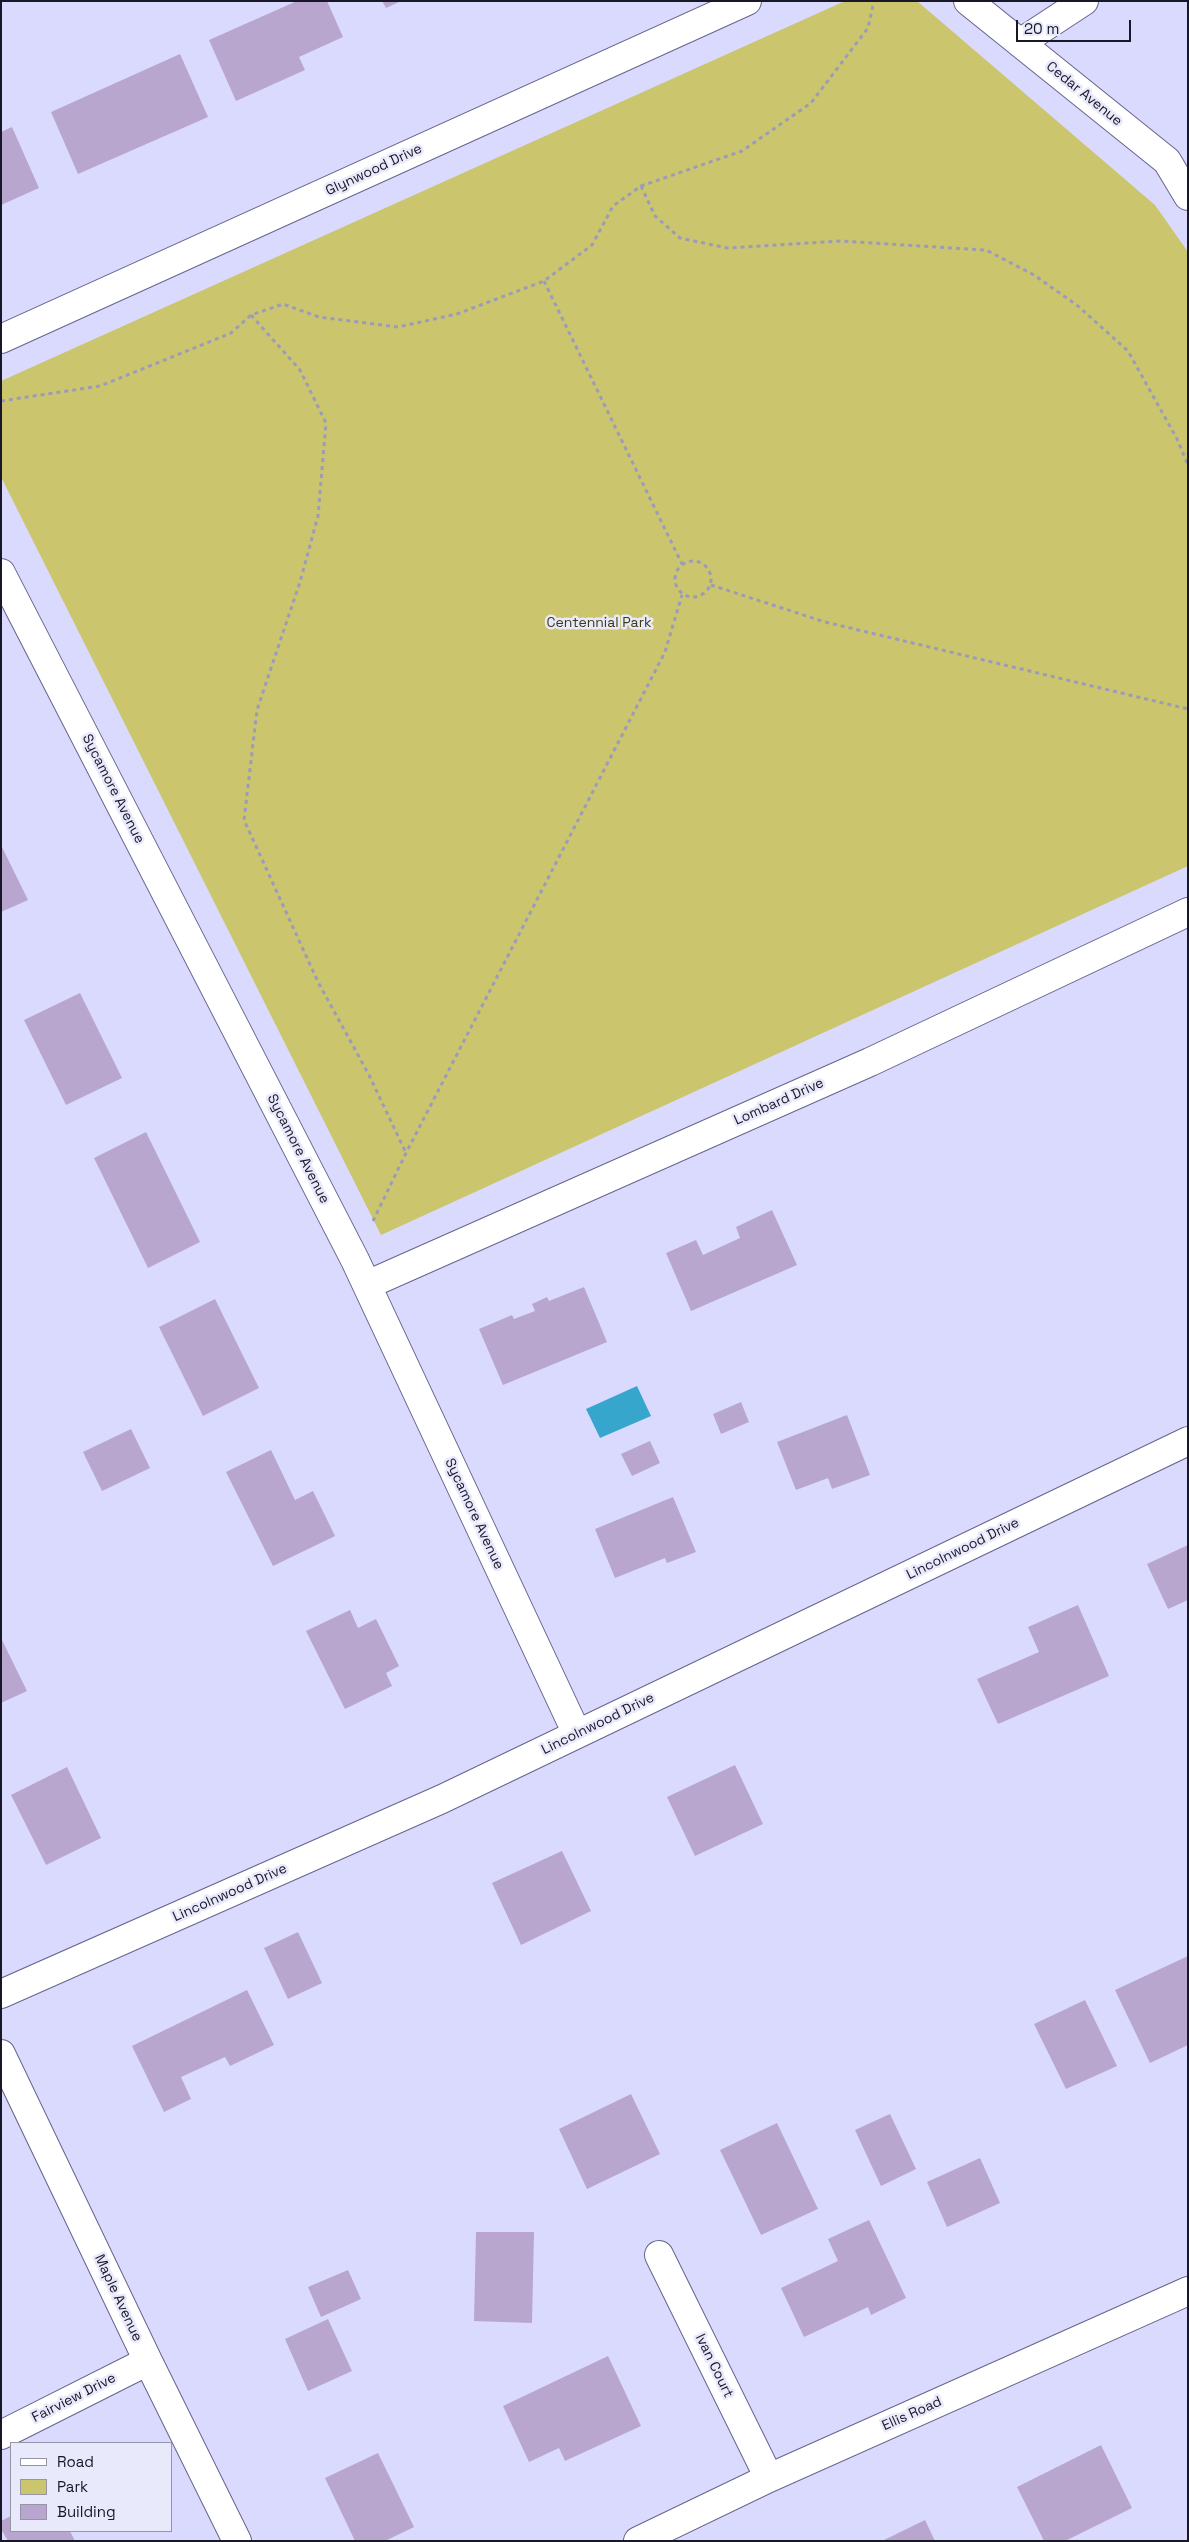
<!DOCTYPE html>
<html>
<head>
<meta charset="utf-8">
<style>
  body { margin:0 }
  #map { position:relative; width:1189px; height:2542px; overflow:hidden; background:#dadaff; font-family:"Space Grotesk",sans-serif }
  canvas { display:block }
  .frame { position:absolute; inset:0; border:2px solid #181727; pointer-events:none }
  .legend { position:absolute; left:10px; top:2442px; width:162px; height:90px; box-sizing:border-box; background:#e9e9fc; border:1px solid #9595a7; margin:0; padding:6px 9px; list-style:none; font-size:15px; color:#181727 }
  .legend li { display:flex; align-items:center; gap:10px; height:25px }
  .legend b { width:25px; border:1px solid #9595a7 }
  .scale { position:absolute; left:1016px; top:20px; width:115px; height:22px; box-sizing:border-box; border:2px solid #181727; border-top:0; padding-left:6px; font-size:15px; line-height:18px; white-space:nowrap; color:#181727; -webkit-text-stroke:4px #e9e9fc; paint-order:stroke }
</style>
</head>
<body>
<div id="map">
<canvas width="1189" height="2542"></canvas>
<div class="frame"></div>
<ul class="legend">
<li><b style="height:6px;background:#fff"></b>Road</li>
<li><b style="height:14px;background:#cbc56d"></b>Park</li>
<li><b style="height:14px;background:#b8a6cf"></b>Building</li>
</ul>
<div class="scale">20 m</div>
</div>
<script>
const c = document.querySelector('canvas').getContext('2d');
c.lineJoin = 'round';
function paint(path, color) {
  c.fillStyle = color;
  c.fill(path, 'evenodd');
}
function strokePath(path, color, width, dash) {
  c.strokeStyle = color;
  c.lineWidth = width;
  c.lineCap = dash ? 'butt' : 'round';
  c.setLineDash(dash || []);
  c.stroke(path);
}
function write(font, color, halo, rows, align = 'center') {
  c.font = font + ' "Space Grotesk",sans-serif';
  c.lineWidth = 5;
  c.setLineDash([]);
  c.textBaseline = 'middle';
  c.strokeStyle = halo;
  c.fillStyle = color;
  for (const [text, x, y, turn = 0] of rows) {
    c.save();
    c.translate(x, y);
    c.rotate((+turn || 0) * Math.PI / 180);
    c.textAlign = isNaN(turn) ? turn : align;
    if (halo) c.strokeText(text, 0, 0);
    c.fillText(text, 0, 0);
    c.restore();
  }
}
paint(new Path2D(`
  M845,1H917L1155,205L1188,252V866L381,1235L1,477V381Z`), '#cbc56d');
paint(new Path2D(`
  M637,1386L651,1416L600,1438L586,1409Z`), '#37a6cc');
paint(new Path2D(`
  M297,1H327L343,37L299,57L305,70L236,101L209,40Z
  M382,1H401L386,8Z
  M180,54L208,117L78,174L51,112Z
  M12,127L39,188L1,205V132Z
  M1,845L28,900L1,912Z
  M80,993L122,1078L66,1105L24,1020Z
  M146,1132L200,1242L148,1268L94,1158Z
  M772,1210L797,1265L691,1311L666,1253L696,1240L703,1255L740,1238L736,1227Z
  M584,1287L607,1342L503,1385L479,1329L512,1315L514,1319L535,1311L532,1304L547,1297L549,1301Z
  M215,1299L259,1388L203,1416L159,1327Z
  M741,1402L749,1422L721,1434L713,1414Z
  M847,1415L870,1475L832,1489L828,1478L796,1490L777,1442Z
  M131,1429L150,1468L102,1491L83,1452Z
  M650,1441L660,1463L632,1476L621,1454Z
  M271,1450L295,1500L313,1491L335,1536L273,1566L226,1472Z
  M673,1497L696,1552L667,1563L665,1558L615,1578L595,1529Z
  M1188,1545V1600L1168,1609L1147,1564Z
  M1078,1605L1109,1676L998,1724L977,1679L1039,1652L1028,1627Z
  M350,1610L358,1628L376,1619L399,1666L386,1673L392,1686L345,1709L306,1631Z
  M1,1638L27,1691L1,1703Z
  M735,1765L763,1824L695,1856L667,1797Z
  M67,1767L101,1838L46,1865L11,1795Z
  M562,1851L591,1911L521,1945L492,1883Z
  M298,1932L322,1983L288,1999L264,1948Z
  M1188,1956V2045L1150,2063L1115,1990Z
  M247,1990L274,2045L230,2066L225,2057L181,2077L191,2099L164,2112L132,2046Z
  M1085,2000L1117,2066L1066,2089L1034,2024Z
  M631,2094L660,2154L587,2189L559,2129Z
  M890,2114L916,2169L881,2186L855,2130Z
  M777,2123L818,2209L761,2235L720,2150Z
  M980,2158L1000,2203L947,2227L927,2182Z
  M869,2220L906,2298L871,2315L868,2307L804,2337L781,2288L838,2261L828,2239Z
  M476,2232H534L532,2323L474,2321Z
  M348,2270L361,2299L321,2317L308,2287Z
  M328,2319L352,2371L308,2391L285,2339Z
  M608,2356L641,2426L565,2461L559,2448L529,2462L503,2406Z
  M1101,2445L1132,2508L1065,2541H1044L1017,2487Z
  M378,2453L414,2527L385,2541H355L325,2478Z
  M11,2516V2531H70L75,2541H8L1,2529V2521Z
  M925,2520L935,2541H882Z`), '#b8a6cf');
const minor = new Path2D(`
  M968,1L1167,161L1188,196
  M1020,43L1084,1
  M1,339L747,1
  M1,573L355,1260L577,1734
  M367,1285L870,1062L1188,912
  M1,1994L442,1799L1188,1441
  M1,2054L148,2361L237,2541
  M659,2255L769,2478
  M1,2435L148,2361
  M638,2541L769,2478L1188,2291`);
strokePath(minor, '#66648c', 30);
strokePath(new Path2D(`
  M641,186L655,216L680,238L727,248L840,241L986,250L1034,275L1078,306L1128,351L1177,439L1188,465
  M544,281L682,564
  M251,315L300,370L326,423L318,516L300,582L257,710L244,820L318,982L369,1075L406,1153
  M1,401L100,386L231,333L251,315L283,304L319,317L398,327L457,314L544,281L592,245L613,206L641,186L742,151L811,103L868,28L874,1
  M675 579a18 18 0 1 1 36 0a18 18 0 1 1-36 0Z
  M711,585L825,622L1188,709
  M373,1221L406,1153L665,652L682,595`), '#9c9cba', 3, [4, 4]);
strokePath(minor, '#fff', 28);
write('14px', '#181727', '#e9e9fc', [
  ["Cedar Avenue",1084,94,39],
  ["Glynwood Drive",374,170,-25],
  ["Sycamore Avenue",113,789,63],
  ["Lombard Drive",779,1102,-24],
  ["Sycamore Avenue",298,1149,63],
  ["Sycamore Avenue",474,1514,65],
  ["Lincolnwood Drive",963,1549,-26],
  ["Lincolnwood Drive",598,1724,-26],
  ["Lincolnwood Drive",230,1893,-24],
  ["Maple Avenue",118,2298,65],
  ["Ivan Court",714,2366,64],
  ["Fairview Drive",74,2398,-27],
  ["Ellis Road",912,2414,-24]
]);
write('14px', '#3d3a14', '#e9e9fc', [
  ["Centennial Park",599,623]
]);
</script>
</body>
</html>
